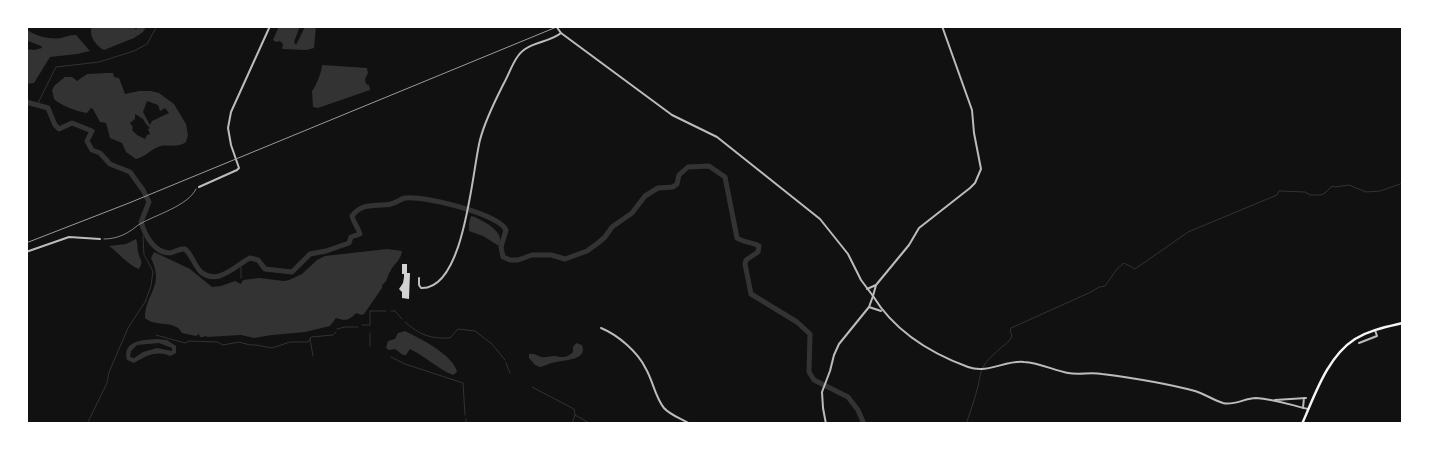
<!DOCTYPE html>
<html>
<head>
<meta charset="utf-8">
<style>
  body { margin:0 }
  #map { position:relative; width:1429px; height:450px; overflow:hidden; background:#111; font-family:"DejaVu Sans",sans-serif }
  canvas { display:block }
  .frame { position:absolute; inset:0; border:28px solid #fff; pointer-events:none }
</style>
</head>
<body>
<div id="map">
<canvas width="1429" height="450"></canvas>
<div class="frame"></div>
</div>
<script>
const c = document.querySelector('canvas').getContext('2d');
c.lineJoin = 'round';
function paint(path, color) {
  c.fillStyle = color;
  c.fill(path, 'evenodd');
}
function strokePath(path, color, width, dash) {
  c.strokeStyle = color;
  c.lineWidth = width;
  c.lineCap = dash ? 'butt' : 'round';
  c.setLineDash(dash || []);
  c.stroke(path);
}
paint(new Path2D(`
  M92,26H134L136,30L137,26L146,27L143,32L134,38L104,50C96,46 88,35 92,26Z
  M279,26H300L294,42L296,45L304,29L303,26H316L314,48L306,50L282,49L283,44L280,41L276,42L273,40Z
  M26,29C35,36 50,40 61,38C67,36 71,35 76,35L90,51L77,54L50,57L34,83L26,84V49L34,50L42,48L41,46L28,41L26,44Z
  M322,65L367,68L368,73L365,79L366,84L369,85L370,90L318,108L313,107L312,91C316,86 322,71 322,65Z
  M108,73H113L114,77L119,78L125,94L139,91H151L159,93L174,104L186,124L188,135L186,142C176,149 167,143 158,147C150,150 147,156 136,159L126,152L122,143L110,138L106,123L100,122L93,109L91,108L87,113C78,112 60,105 54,99L52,90L55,85L65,77H72L77,81L87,74ZM147,101L158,105L160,111L165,108L169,113L152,121L150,125L143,112ZM135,114L143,119L146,124L150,128L148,129L150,134L147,135L145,139L137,135L132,130L133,127L130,123L135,119Z
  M471,216L475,217C486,223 505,231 499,246L483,236L469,231V223Z
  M136,239C138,244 137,247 138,252C140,260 144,261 139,269C128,265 119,253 109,246L126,244Z
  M387,249L402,251C401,260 395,263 391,270C387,276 388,281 382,285V288L364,314L362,315L356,313C349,321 345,321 336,318L330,326L305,332L272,335L254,338L241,335L207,337L206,336L203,337H200L199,334L196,336L182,333C175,319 156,328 145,318C145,293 165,287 151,258L154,252L190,269L212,287L221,286L235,281L241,284L243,280L259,278L284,281L289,280L302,274L317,260L325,256Z
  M405,331C419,338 454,355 457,372L453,375C438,369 425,356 410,349L406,355H403L395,349L389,350L386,348L388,341L395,339L398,333Z
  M156,339L167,340L176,346V353L170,356C156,350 146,356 134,363L127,360C122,341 142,340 156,339ZM159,343L172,348V351L157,348L143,352L134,358L130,357L131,351L137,345Z
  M576,343L582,345C588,360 565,360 556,362C550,363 545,366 540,367L535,365L529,358V354C534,353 536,355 541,357C546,358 549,356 554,356C562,357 566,359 573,352V347Z`), '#333');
strokePath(new Path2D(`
  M37,105L56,67L99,62L134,51L147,44L157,26
  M239,265L241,268V278
  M391,311H395L402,319
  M405,322C420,335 430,339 450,338L458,329L475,331L492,344L505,360
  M362,325H370V311H386
  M337,329L345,327H358
  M370,333V346
  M156,335L185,343L189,341L217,342L223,345L239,342L250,345H256L272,348L290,342H308L311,337L333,335L336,332
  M310,339L313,356
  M391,357L405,364L463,383L465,415
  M506,363L510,373
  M532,387L574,409L575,415L591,424
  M466,419V424
  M87,424L107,383L109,372L128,328L145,302L151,286L153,271L144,255L143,237L145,234
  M572,424L575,415
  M966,424C970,413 974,401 977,390C980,381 979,372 985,364C989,358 1004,345 1010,340L1012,336L1010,330L1011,328L1091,292L1099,287L1105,286L1117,269L1124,263L1135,269L1188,232L1277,195L1279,191L1305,192L1310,195H1321L1325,193L1332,186L1335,187L1349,185L1366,192L1380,191L1403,183`), '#333', 1);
strokePath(new Path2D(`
  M26,102L48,108L55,125L59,129L72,123L92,131L87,141L92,150L100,153L110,164L130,172L143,190L149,202L141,222C145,235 154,253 170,253C176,252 179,248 185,249C192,255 194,265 201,272C218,286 236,265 250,258L258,260L265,269L292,272L310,254L326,251L349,243L351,237L360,234C358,227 354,224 352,216C362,202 375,207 391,204C396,203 400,199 405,198C423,195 499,214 506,230L501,247L503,257L510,260H518L532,255H551L565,259L587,251L598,243L605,237L612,227L632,213L645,196L658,188L673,187L677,184L679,175L688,167L709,166L725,177L737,238C743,242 751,242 759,246L758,252L746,260L745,264L751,294L797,322L810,334L809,372L814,380L848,397L858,410L864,424`), '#333', 5);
paint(new Path2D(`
  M402,264H407V273H410L409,299L402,298V292L399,289L403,283L404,277V274H402Z`), '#d3d3d3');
strokePath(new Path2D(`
  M104,239C113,239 123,236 130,231C134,229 136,226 140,224C155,215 188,206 196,189`), '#f5f5f5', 0.5);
strokePath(new Path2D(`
  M556,26L561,33L672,115L717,137L820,219L848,254L861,280L873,296
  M199,187L237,170L239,168L231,145L228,128L231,112L270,26
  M26,252L69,237L100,239
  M419,278V285L421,288C465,290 472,171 480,140C485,120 495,101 504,83C509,74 512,64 518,56C527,42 549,43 561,33
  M867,289L876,285
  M873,296L876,285L909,245L919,228L970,188L975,183L981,169L974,133L972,110L942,26
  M601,328C618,335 638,352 646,369C653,381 655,397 664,408C670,415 682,419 690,424
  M1359,343L1377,336L1375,330
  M1275,400L1306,398
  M1303,408L1304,398`), '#bcbcbc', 2);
strokePath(new Path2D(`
  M873,296C895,332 930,353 968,367C988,374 1005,360 1024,362C1040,363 1053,370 1068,373C1079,375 1091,372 1102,374C1133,378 1165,383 1195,391C1205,394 1213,400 1223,403C1234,406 1245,398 1256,398C1274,399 1291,405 1308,409
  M869,307L881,311
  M826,424L823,408L822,392L830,371L834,355L839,344L869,307L873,296`), '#bcbcbc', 2);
strokePath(new Path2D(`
  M1302,424C1315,395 1327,357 1355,339C1370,330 1386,327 1403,323`), '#f5f5f5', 2.5);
strokePath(new Path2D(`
  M26,243L129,203L559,26`), '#9a9a9a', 1);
</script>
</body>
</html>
